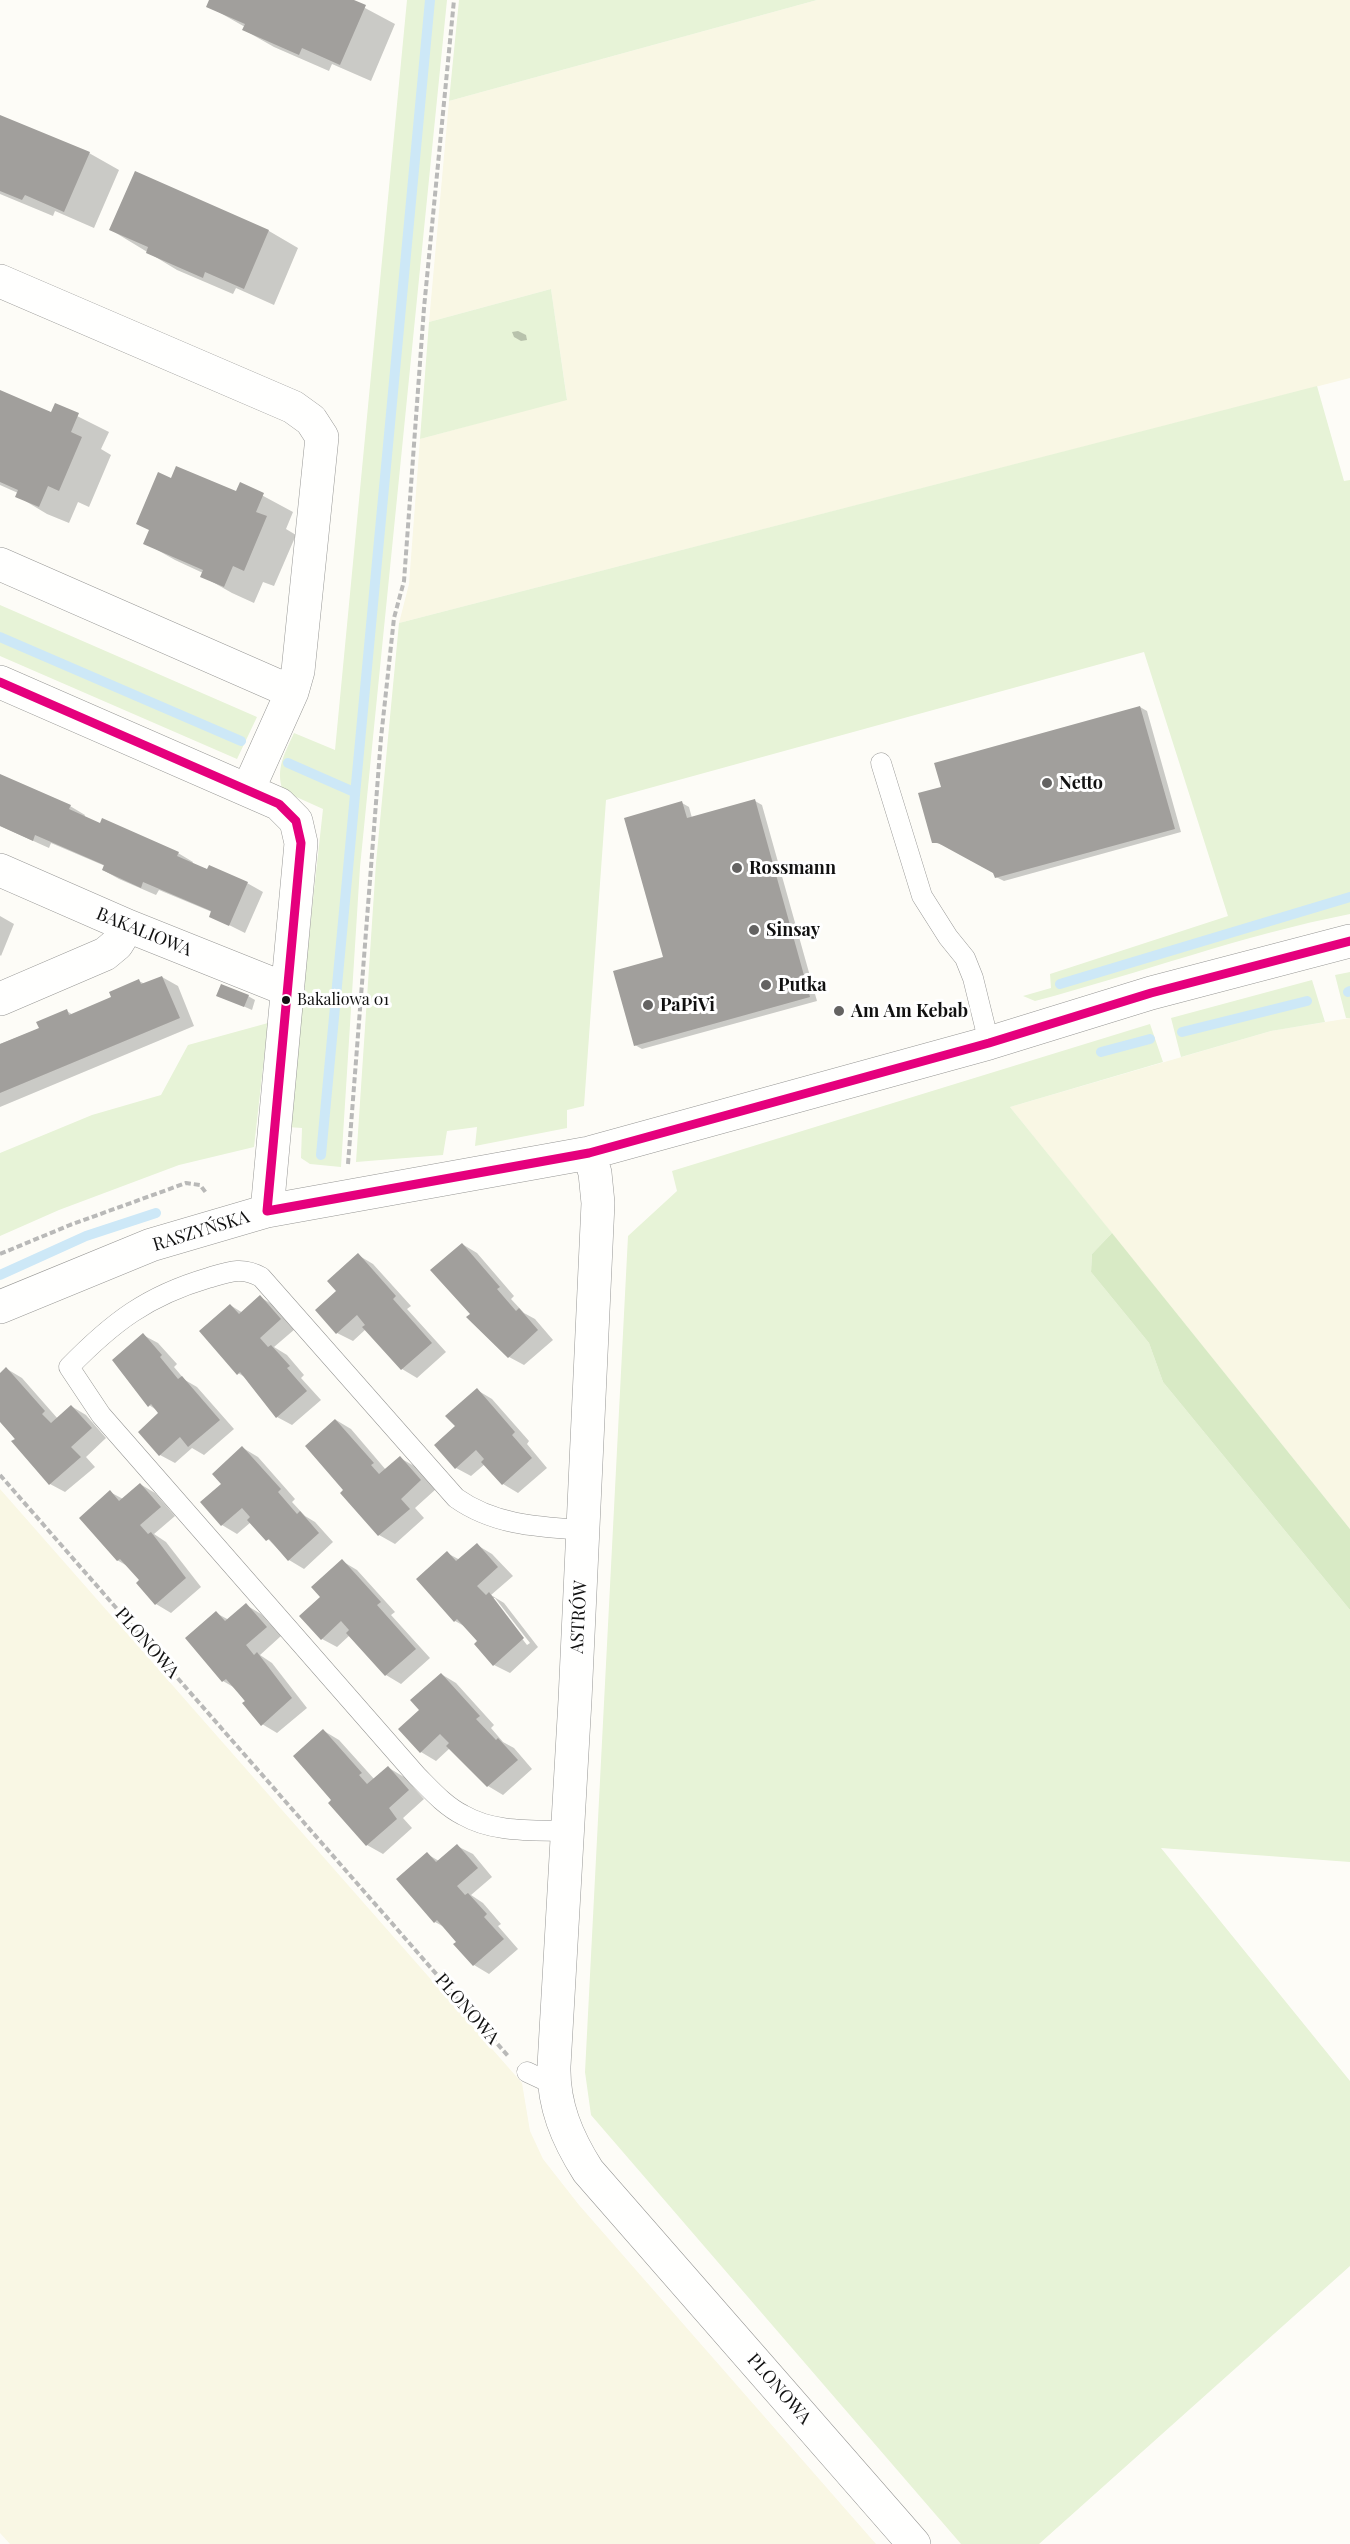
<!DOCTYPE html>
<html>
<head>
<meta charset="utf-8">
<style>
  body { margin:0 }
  canvas { display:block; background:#fdfcf7 }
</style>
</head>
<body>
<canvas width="1350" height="2544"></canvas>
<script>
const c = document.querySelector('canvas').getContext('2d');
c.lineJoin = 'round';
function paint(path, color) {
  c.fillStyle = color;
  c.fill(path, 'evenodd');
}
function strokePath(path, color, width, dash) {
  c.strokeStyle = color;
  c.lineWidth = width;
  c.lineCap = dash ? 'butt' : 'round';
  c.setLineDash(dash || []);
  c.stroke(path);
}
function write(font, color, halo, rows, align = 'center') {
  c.font = font + ' "Playfair Display",serif';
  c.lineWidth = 6;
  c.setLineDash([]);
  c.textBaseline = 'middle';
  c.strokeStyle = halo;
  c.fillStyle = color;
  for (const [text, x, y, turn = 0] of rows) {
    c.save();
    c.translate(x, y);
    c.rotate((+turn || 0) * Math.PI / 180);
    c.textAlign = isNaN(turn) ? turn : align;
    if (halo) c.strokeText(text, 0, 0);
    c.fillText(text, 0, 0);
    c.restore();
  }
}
paint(new Path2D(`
  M817,0H1350V378L399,623L409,584L420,439L567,399L551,289L429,322L449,101Z
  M1350,1018V1529L1010,1107L1271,1031Z
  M0,1489L522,2083L530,2131L543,2159L579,2205L876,2544H10L0,2533Z`), '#f9f7e4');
paint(new Path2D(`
  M407,0H447L360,867L341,1167L310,1164L301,1158L302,1128L288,1127L323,809L283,791C275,769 285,753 294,733L335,750Z
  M459,0H817L449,101Z
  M551,289L567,400L420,439L429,322Z
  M1317,386L1344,481L1350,480V914C1243,935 1141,973 1035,1001L1023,996L1051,988L1050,974L1228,916L1144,652L606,800L584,1106L567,1110V1128L475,1146L477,1127L447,1131L443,1155L356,1162L376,863L399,623Z
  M0,605L257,717L237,759L0,656Z
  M1350,972V1018H1346L1335,975Z
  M1312,980L1325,1022L1271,1031L1181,1057L1171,1018Z
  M268,1023L254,1147L179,1165L59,1210L0,1236V1153L92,1115L161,1095L188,1045Z
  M1150,1024L1163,1062L1010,1107L1112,1233L1092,1254L1091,1272L1149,1343L1163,1382L1350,1610V1862L1161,1848L1350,2081V2266L1039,2544H961L591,2115L585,2072L628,1236L677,1191L672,1171Z`), '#e7f3d7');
paint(new Path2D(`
  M1112,1233L1350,1529V1610L1163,1382L1149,1343L1091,1272L1092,1254Z`), '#d8eac5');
paint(new Path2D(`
  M211,0H350L395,24L371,81L332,64L329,71L274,47L244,30L245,27L208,6Z
  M0,116L89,153L119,170L94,228L55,211L53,216L0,194Z
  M136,173L269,231L298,248L274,305L236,288L233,294L177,270L111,230Z
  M518,331L526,335L527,340L521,341L514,337L512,332Z
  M0,392L52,414L55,405L109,432L101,449L111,455L89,507L78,502L69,523L47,514L17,496L18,493L0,485Z
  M172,480L236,493L241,484L293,512L286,529L296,535L274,586L263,582L254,603L232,593L202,576L203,573L175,560L145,543Z
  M1140,707L1147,711L1181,832L1004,881L996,877L994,873L946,846L933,842Z
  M0,776L70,806L85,815L84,818L178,853L193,862L192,864L247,883L263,892L245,933L211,916L212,912L159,890L156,895L119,879L103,870L105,866L51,843L49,848L0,826Z
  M755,801L762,805L817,1001L642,1049L635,1045L665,958L682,803L689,807L692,818Z
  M0,916L14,924L1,956L0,955Z
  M162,977L178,986L194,1026L0,1107V1044L41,1028L67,1011L73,1015L113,998L139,981L145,984Z
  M218,995L248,996L255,1000L252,1010Z
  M462,1244L477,1253L514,1296L511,1299L524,1313L535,1319L553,1340L524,1365L509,1357L472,1314Z
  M358,1255L373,1264L411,1306L407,1309L446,1352L417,1378L402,1369L366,1329L353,1341L337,1333L338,1292Z
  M260,1297L275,1306L295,1329L274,1347L287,1355L304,1375L301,1378L321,1400L292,1425L277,1417L248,1379L238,1373L230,1305L243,1313Z
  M143,1335L158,1343L177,1364L174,1367L185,1380L197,1387L234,1429L204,1455L192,1448L175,1463L160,1455L161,1413L149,1405Z
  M7,1369L22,1378L58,1419L71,1406L86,1415L106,1438L86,1457L95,1467L65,1492L50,1484L0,1420V1375Z
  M477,1390L492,1399L529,1441L527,1444L547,1468L518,1493L503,1484L485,1464L471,1476L456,1468L457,1426Z
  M336,1420L351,1429L386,1470L400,1458L416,1467L436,1489L415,1508L424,1518L395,1544L379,1535L342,1493L345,1490Z
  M243,1448L258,1457L295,1499L292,1502L305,1516L315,1522L333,1542L304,1569L289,1560L251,1522L237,1534L222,1525L202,1502L223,1484Z
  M140,1484L155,1493L175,1516L154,1534L166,1542L201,1587L171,1613L156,1604L138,1583L141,1580L129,1567L117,1560L110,1492L123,1499Z
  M477,1545L492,1554L513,1576L491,1595L504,1603L538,1647L510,1673L494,1665L479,1641L466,1627L455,1621L418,1579L447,1553L460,1560ZM491,1598H495L530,1643L527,1645Z
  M342,1561L357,1570L395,1612L391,1615L430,1658L401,1684L386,1675L350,1635L337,1647L322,1639V1597Z
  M246,1605L261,1614L281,1636L260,1655L272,1663L307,1708L277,1733L262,1724L235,1688L223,1681L216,1613L229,1620Z
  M441,1674L456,1683L494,1725L491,1728L503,1742L514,1748L532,1769L503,1795L488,1786L450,1748L436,1761L421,1752V1710Z
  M324,1731L339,1740L375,1780L389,1768L404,1777L424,1799L403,1818L412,1828L383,1854L367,1845L330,1803L333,1800Z
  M457,1846L473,1854L492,1877L471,1895L483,1903L501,1924L498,1926L518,1949L489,1974L474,1965L446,1928L435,1922L427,1854L439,1861Z`), '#0003');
strokePath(new Path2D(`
  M0,637L241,741
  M288,763L354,792
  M1060,984L1350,897
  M1348,992L1350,991
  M1182,1032L1307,1001
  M1101,1052L1150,1039
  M321,1155L430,0
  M0,1275L86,1236L156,1213`), '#cde8f7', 10);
paint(new Path2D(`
  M209,0H354L366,5L340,65L302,48L299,55L242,30L245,24L206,7Z
  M0,115L90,152L64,212L25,195L22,200L0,191Z
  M135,171L269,230L244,289L205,272L203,278L146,253L148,247L109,230Z
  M0,390L51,412L55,403L79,413L71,432L82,437L59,491L48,486L39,507L15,497L18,490L0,482Z
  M176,466L236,491L240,482L264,493L256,512L267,516L244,571L233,566L224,587L200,577L203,570L143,544L149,530L136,524L158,472L171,478Z
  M1140,706L1175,829L995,878L993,873L938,843H932L918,793L941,787L934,763Z
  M0,774L71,805L69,809L100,823L102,818L179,852L177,856L207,869L209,865L248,882L229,926L209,917L211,911L143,882L141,888L102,870L104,865L35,835L33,841L0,826Z
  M755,799L810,997L634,1046L613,971L663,957L624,818L682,801L687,818Z
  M162,976L180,1018L0,1093V1044L39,1028L36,1022L67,1009L69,1015L111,997L109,992L139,979L141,984Z
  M221,984L249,995L244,1007L216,996Z
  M462,1243L500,1287L497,1289L516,1311L519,1308L538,1330L508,1358L466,1317L470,1314L430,1270Z
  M358,1253L396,1296L393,1299L432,1343L401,1370L362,1327L365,1325L357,1315L336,1334L315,1310L336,1291L327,1281Z
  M260,1295L281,1319L260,1338L268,1347L271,1345L290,1366L287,1368L307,1391L276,1418L240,1372L237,1375L199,1331L230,1304L239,1314Z
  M143,1333L162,1355L160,1357L178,1379L182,1376L220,1420L188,1447L180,1437L159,1456L138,1432L158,1413L151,1404L148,1407L112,1360Z
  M6,1367L45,1411L42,1414L51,1423L71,1405L92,1428L71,1447L81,1457L49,1485L11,1441L15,1439L0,1422V1373Z
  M477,1388L515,1432L512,1435L532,1458L502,1485L481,1462L484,1459L476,1450L455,1469L434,1445L455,1426L445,1416Z
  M335,1419L374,1463L371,1465L379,1474L400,1456L421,1480L401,1499L410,1509L378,1536L340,1493L343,1490L305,1446Z
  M242,1446L281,1489L278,1492L297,1514L300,1511L319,1533L288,1561L269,1539L266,1541L247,1520L250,1517L242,1508L221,1526L200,1502L221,1484L212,1474Z
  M140,1483L161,1507L140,1525L148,1534L151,1532L186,1578L155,1605L136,1583L139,1580L120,1559L117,1561L79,1518L110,1490L119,1501Z
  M477,1543L498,1567L477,1586L486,1595L489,1592L524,1638L493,1666L474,1644L477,1641L457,1619L454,1622L416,1579L447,1551L456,1561Z
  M342,1559L381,1602L377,1605L416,1649L385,1676L346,1633L349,1630L341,1621L321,1640L299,1616L320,1597L311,1587Z
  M246,1603L267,1627L246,1645L254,1655L257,1652L292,1698L261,1726L242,1703L245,1701L226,1679L222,1682L185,1638L216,1611L225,1621Z
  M441,1673L480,1716L476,1719L496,1740L498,1738L518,1760L487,1787L446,1746L449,1743L440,1734L420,1753L398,1729L419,1710L410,1700Z
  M323,1729L362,1773L359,1775L367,1784L388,1766L409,1790L389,1808L397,1819L366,1846L328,1803L331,1800L293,1756Z
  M457,1844L478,1868L457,1886L465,1895L468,1893L487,1914L484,1917L504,1939L473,1966L453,1944L456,1942L437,1920L434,1923L396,1879L427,1852L436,1862Z`), '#a19f9c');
const service = new Path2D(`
  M881,763L922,896L948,937L965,958L973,978L989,1043
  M567,1831C532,1830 494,1833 463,1815C445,1806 431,1790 417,1776L101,1415L69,1367C113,1322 147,1296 208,1278C228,1272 242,1266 261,1277L456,1498C494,1525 538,1527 583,1530
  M527,2072L542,2079L553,2081`);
const minor = new Path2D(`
  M0,281L293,407L311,420L322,437L298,671L292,692L248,790
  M0,564L292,692
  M0,682L279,804L296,821L301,843L267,1211
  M0,870L128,926L288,990
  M0,999L105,954L117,944L128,926
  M589,1153L595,1173L598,1203L575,1700L554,2066C553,2105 567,2138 588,2171L914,2544
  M0,1307L151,1245L267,1211L589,1153L989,1043L1151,993L1350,941`);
strokePath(service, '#979795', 21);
strokePath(minor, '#979795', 34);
strokePath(new Path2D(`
  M348,1164L381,738L394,618L404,581L424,308L454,0
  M0,1254L70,1225L186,1183L200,1185L207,1194
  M0,1475L508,2056`), '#b9b9b8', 4, [6, 3]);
strokePath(service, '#fffffe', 20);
strokePath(minor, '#fffffe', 33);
strokePath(new Path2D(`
  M0,682L279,804L296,821L301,843L267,1211
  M267,1211L589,1153L989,1043L1151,993L1350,941`), '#e5007d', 9);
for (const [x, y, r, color] of [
  [1047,783,6,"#646362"],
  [737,868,6,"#646362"],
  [754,930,6,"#646362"],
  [766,985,6,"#646362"],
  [286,1000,5,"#111"],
  [648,1005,6,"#646362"],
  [839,1011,6,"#646362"]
]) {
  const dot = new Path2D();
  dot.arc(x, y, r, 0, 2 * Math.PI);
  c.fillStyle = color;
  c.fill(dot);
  strokePath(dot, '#fff', 2);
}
write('16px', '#111', '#fff', [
  ["Bakaliowa 01",297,1000]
], 'left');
write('bold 18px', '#111', '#fff', [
  ["Netto",1059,783],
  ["Rossmann",749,868],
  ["Sinsay",766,930],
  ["Putka",778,985],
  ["PaPiVi",660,1005],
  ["Am Am Kebab",851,1011]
], 'left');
write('18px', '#111', '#fff', [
  ["BAKALIOWA",144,932,22],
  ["RASZYŃSKA",201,1231,-17],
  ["ASTRÓW",579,1617,-87],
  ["PLONOWA",147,1643,49],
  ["PLONOWA",467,2009,49],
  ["PLONOWA",779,2389,49]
]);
</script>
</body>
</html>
